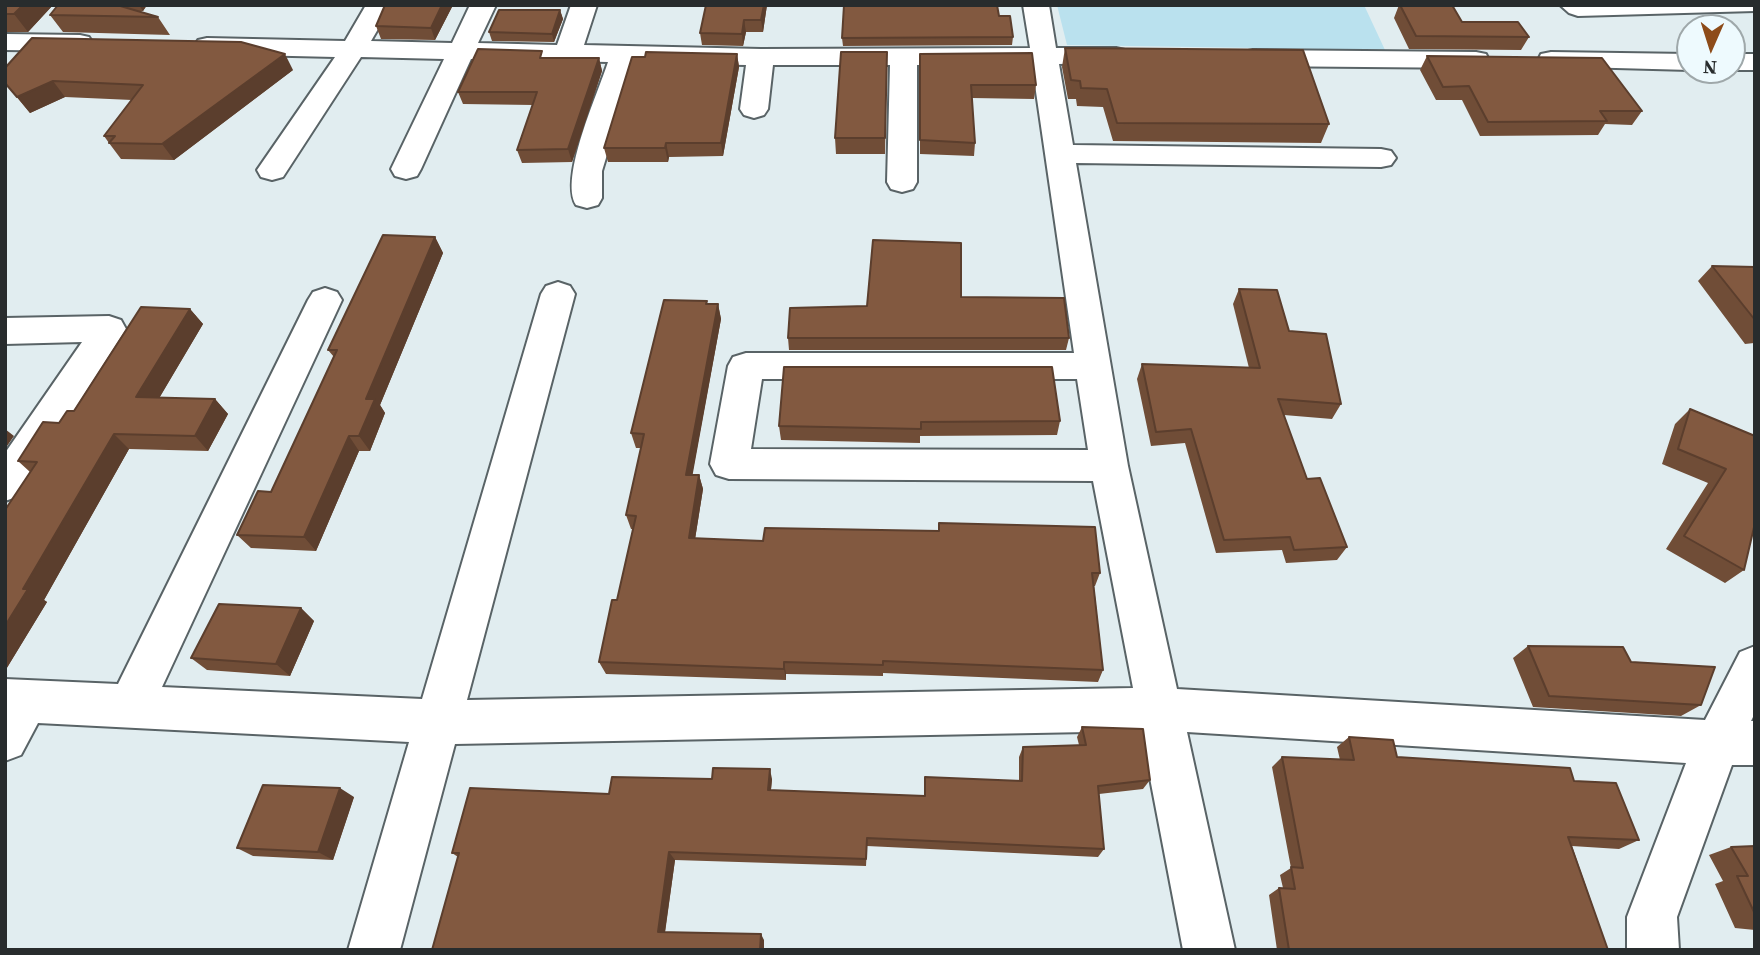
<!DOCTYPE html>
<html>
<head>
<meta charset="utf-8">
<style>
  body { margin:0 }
  #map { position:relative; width:1760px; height:955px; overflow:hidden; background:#e1edf0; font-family:"Source Serif 4",serif }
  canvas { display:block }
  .frame { position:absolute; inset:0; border:7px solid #282c2d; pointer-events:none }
  .north { position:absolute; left:1676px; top:14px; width:70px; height:70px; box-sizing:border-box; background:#eefafe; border:2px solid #9fa8aa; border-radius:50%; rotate:183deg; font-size:19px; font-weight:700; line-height:28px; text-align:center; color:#282c2d }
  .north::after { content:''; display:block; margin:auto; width:24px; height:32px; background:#8d4b19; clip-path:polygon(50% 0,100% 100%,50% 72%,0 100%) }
</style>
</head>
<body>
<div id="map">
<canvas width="1760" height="955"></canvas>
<div class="frame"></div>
<div class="north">N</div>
</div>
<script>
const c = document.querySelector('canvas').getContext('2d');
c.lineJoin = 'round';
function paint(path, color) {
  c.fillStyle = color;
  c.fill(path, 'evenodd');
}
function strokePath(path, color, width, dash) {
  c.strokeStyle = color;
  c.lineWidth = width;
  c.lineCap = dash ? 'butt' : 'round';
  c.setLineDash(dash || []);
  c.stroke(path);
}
paint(new Path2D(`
  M1057,5H1364L1385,50L1067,45Z`), '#bae1ee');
const street = new Path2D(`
  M366,5H392L371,41L452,43L470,5H496L478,43L557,45L571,5H597L584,45L761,49L1030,48L1023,5H1049L1056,48H1116L1125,50L1129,56L1125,62L1059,64L1073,145L1381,149L1391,151L1396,158L1391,165L1381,167L1076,163L1128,466L1177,689L1705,720L1740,652L1755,646V713L1751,721H1755V765H1732L1677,917L1679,950H1627V917L1686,763L1187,732L1235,950H1183L1141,731L455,744L400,950H348L409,742L38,723L21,755L5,761V679L118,684L308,300L313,292L325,288L337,292L342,300L162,687L422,699L541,294L546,286L558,282L570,286L575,294L467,700L1133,688L1093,481L729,479L716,475L710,464L728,366L733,357L746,353H1074L1032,64L917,65V182L913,189L902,192L891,189L887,182L890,65H773L768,109L764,115L754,118L744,115L740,109L746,65L635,63L602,171V198L598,205L587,208L576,205C559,178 598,93 608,62L471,59L421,169L417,176L406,179L395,176L391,169L444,59L361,57L283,177L272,180L261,177L257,170L335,57L207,54L198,52L194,46L198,40L207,38L345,41ZM762,379H1077L1088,450L751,449Z
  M1560,5H1755V11L1578,16L1569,13Z
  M5,34L80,35L89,37L93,43L89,49L80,51L5,50Z
  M1253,50L1476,52L1486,54L1489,60L1486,66L1476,68L1253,66L1243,64L1240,58L1243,52Z
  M1551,52L1690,54V70L1541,66L1538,60L1541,54Z
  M1732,54H1755V70H1732Z
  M109,316L121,320L126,329L19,496L5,501V453L82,342L5,344V318Z`);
strokePath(street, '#596366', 4);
paint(street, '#fff');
paint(new Path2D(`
  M5,5H53L28,32H5Z
  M58,5H147L143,11H137L158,17L170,35L63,32L50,15Z
  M453,5L435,40L381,39L376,26Z
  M767,5L763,32H746L743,46L702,45L700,33Z
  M1399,5H1452L1462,22L1529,37L1521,50L1409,49L1394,18Z
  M560,10L563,19L554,42L492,41L489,32Z
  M999,16L1013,37L1012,45L843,46L842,38Z
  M1065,48L1329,124L1321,143L1113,141L1103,107L1077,106L1076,99H1068L1062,67Z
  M887,52L885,154H836L835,138Z
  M737,54L739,67L723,156L669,157L668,162H608L604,148Z
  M1427,56L1642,111L1632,125L1605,124L1598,135L1480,136L1462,100H1436L1420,70Z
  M545,58H599L602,71L572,162L522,163L517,150L533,105L463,104L458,92Z
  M920,68L1036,85L1034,99L972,98L975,143L974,156L920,154Z
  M293,70L174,160L121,159L109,143L104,136L132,100L65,97L30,113L5,83Z
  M435,237L443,253L380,405L385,413L370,451H359L316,551L251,548L237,535L271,492L334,357L328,350Z
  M1712,266L1755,267V345L1754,343L1745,344L1698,281Z
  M1239,289L1289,331L1341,404L1332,419L1284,415L1307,479L1347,547L1337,560L1286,563L1282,550L1216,553L1185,443L1151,446L1137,379L1142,364L1249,368L1233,304Z
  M961,297L1069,338L1066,350H789L788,338L867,306Z
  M707,301V304H718L721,319L692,475H699L703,489L695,539L763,541L938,531L939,523L1100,573L1095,586H1094L1103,670L1098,682L883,673V676L786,674V680L606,674L599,662L617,600L633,529H631L626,515L641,448H636L631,433Z
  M190,309L203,324L159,398L215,399L228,414L208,451L129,449L44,600L47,602L5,671L30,472L18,461L59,423L74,411Z
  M784,367L1060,421L1057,435L920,436V443L781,440L779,426Z
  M1690,409L1755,436L1744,570L1725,583L1666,549L1708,483L1662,464L1675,424Z
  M301,608L314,621L290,676L207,670L191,658Z
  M1528,646L1631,662L1701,705L1681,716L1533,707L1513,658Z
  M1082,727L1150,780L1143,789L1099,794L1104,849L1098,857L867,846L866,866L675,860L665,933L764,940V950H432L458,857L452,853L609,794L712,779H772L771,790L924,796L925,777L1019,781V757L1023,747L1079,745L1077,737Z
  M1349,737L1397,757L1574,781L1639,840L1619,849L1572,846L1608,950H1277L1269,895L1279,888H1283L1280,875L1291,868L1272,767L1282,757L1340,760L1337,747Z
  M354,797L333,860L253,856L237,848Z
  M1755,846V930L1735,928L1715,884L1723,881L1709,855L1731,847Z`), '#704d37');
paint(new Path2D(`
  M23,5H53L28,32L14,14Z
  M139,5H147L143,11Z
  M442,5H453L435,40L431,28Z
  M764,5H767L763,32L761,20Z
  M560,10L563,19L554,42L552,34Z
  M744,20L746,32L743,46L742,34Z
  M285,54L293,70L174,160L162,144Z
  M737,54L739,67L723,156L721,143Z
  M599,58L602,71L572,162L568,149Z
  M53,81L65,97L30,113L17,97Z
  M666,143L669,157L668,162L665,148Z
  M435,237L443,253L380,405L385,413L370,451L359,436L366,399Z
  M718,304L721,319L690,489L686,475Z
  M190,309L203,324L151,412L136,397Z
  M215,399L228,414L208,451L195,436Z
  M5,429L14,436L5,449Z
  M114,434L129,449L44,600L47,602L5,671V626L23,589Z
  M349,436L359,451L316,551L304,537Z
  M699,475L703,489L693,552L689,538Z
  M301,608L314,621L290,676L276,664Z
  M784,662L786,674V680L784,669Z
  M770,769L772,779L770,799L768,790Z
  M340,788L354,797L333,860L318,852Z
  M669,852L675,860L664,938L658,932Z
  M761,934L764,940V950H760Z`), '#5b3e2d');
const building = new Path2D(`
  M5,5H23L14,14H5Z
  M58,5H117L158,17L50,15Z
  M385,5H442L431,28L376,26Z
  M706,5H764L761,20H744L742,34L700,33Z
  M844,5H997L999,16H1010L1013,37L842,38Z
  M1400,5H1452L1462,22H1518L1529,37L1416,36Z
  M499,10H560L552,34L489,32Z
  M32,38L241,42L285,54L162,144L109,143L115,136H104L143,85L53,81L17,97L5,83V68Z
  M1065,48L1303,50L1329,124L1117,123L1107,89L1081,88L1080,81L1071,80Z
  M478,49L542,51L540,58H599L568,149L517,150L537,92H458Z
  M646,52L737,54L721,143H666L665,148H604L632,57H645Z
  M841,52H887L885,138H835Z
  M1032,53L1036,85H971L975,143L920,140V54Z
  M1427,56L1602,58L1642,111H1600L1607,121L1488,122L1469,86L1443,87Z
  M383,235L435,237L366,399H375L359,436H349L304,537L237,535L258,491L271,492L337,350H328Z
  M873,240L961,243V297L1064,298L1069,338H788L790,308L867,306Z
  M1712,266L1755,267V320Z
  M1239,289L1277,290L1289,331L1326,334L1341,404L1278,399L1307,479L1320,478L1347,547L1294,550L1290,537L1224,540L1191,429L1156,432L1142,364L1260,368Z
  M664,300L707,301L706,304H718L686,475H699L689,538L763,541L765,528L939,531V523L1095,527L1100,573H1092L1103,670L883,661V665L784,662V669L599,662L612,600H617L636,516L626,515L644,434L631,433Z
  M141,307L190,309L136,397L215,399L195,436L114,434L23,589H28L5,626V510L37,462L18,461L43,422L59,423L67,411H74Z
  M784,367H1052L1060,421L921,422V429L779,426Z
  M1690,409L1755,436V523L1744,570L1684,536L1726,469L1678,449Z
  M219,604L301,608L276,664L191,658Z
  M1528,646L1623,647L1631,662L1715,667L1701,705L1549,696Z
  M1082,727L1143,729L1150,780L1098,786L1104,849L867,838L866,859L669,852L658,932L761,934L760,950H432L459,853H452L470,788L609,794L612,777L712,779L713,768L770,769L768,790L925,796V777L1022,781L1023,747L1086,745Z
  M1349,737L1393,740L1397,757L1570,768L1574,781L1616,783L1639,840L1568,837L1608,950H1289L1279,888L1295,889L1291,867L1303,868L1282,757L1354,760Z
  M263,785L340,788L318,852L237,848Z
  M1755,846V914L1737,876H1748L1731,847Z`);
paint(building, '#825940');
strokePath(building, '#5b3e2d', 2);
</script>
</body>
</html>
